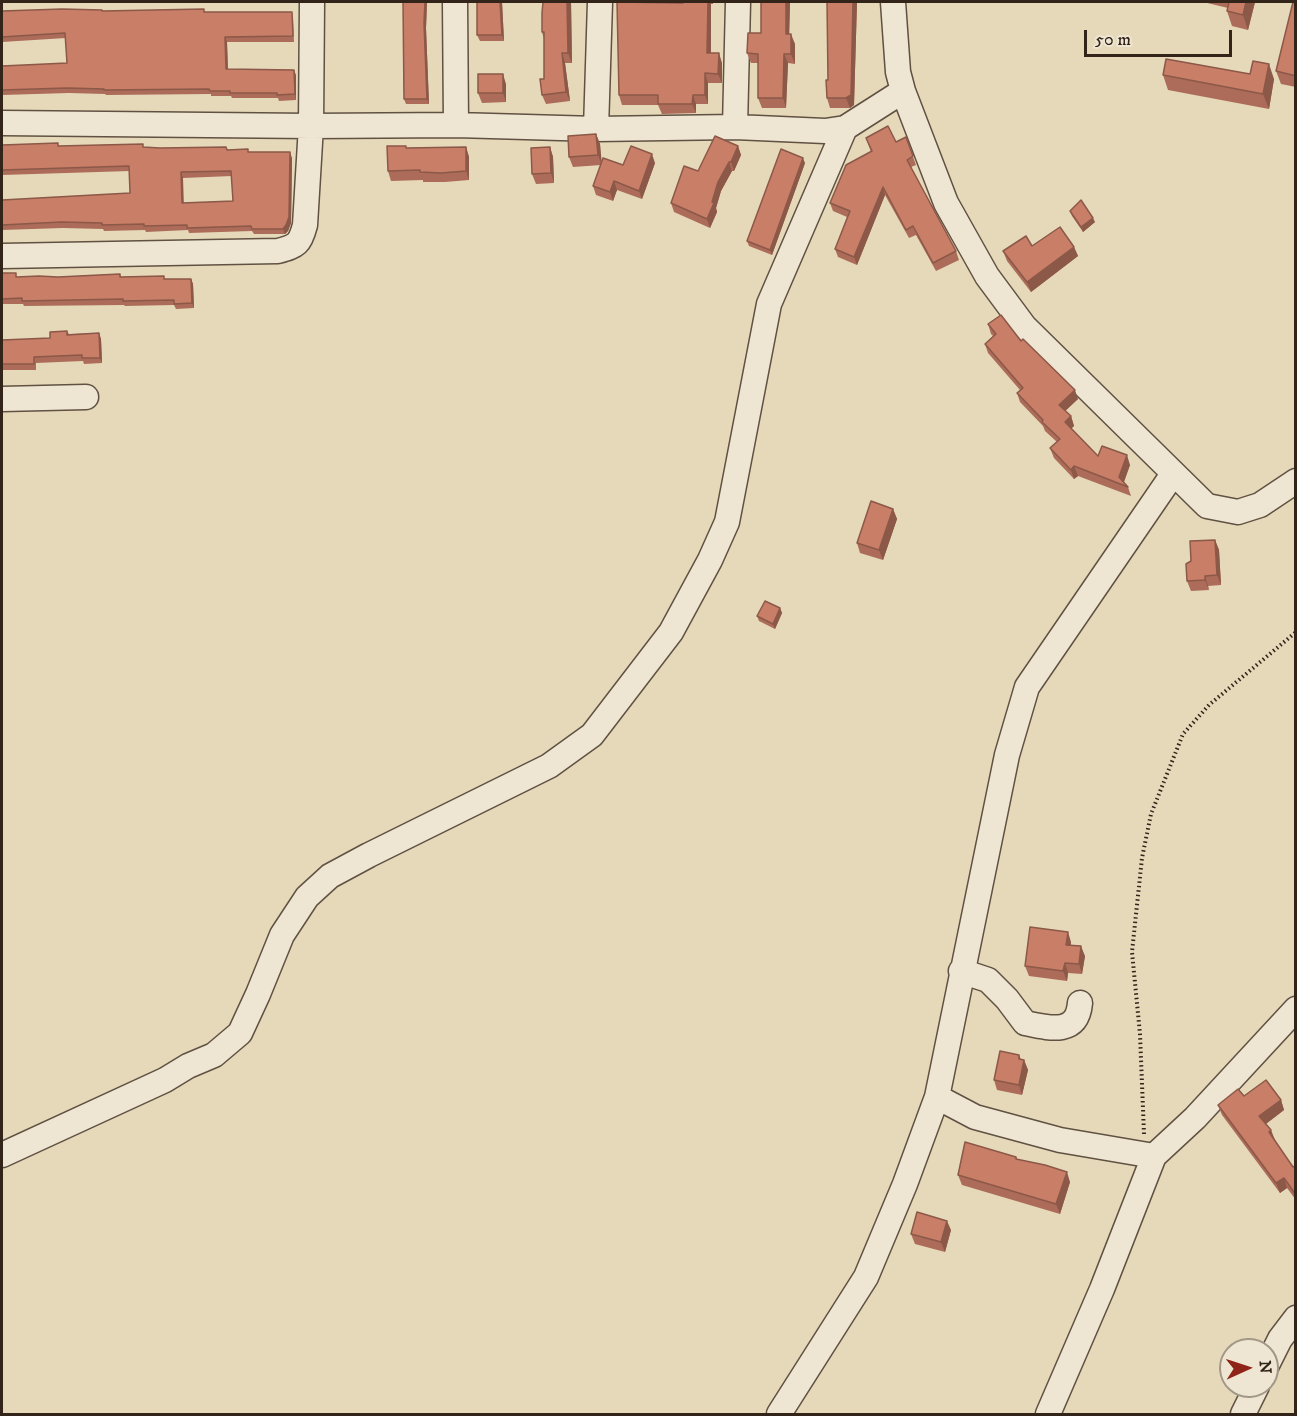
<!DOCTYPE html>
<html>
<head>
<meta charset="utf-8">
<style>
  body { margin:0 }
  #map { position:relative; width:1297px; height:1416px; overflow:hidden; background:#e5d9ba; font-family:"IM FELL DW Pica",serif }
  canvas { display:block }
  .frame { position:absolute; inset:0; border:3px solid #33241a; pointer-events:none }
  .north { position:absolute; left:1219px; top:1338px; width:60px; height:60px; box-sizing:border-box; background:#eee6d2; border:2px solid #a39888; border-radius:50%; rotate:87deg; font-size:16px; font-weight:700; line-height:24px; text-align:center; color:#33241a }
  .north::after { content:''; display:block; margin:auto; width:21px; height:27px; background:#8f2418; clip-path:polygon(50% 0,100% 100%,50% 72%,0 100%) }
  .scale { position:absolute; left:1084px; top:30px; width:148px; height:27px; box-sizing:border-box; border:3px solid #33241a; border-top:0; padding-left:8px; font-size:18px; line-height:21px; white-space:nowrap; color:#33241a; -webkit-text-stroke:4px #eee6d2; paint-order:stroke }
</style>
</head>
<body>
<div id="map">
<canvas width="1297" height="1416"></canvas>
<div class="frame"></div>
<div class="north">N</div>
<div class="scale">50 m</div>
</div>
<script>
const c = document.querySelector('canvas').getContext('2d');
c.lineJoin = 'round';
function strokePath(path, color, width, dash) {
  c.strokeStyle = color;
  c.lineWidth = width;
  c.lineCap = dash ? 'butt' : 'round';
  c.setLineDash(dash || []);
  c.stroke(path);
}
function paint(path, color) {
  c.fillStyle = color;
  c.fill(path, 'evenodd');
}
const minor = new Path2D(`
  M455,2L456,125
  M738,2L735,127L825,131L845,128L903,91
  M893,2L898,72L903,91L946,203L987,276L1024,326L1207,506L1238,512L1260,505L1296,481
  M2,123L311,126L456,125L596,129L735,127
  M596,129L600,2
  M2,256L278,251C297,246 300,244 305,225L311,126L312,2
  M2,399L86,397
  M961,971L988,980L1007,999L1025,1023C1049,1028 1077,1036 1080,1003
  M937,1097L975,1117L1060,1140L1154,1156L1195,1118L1296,1009
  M2,1155L165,1080L188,1066L214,1055L240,1033L258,994L282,935L307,897L330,876L369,855L549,766L592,735L671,632L710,560L727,522L769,304L845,128
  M1267,1365L1280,1339L1296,1318
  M779,1414L866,1277L905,1184L937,1097L1007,755L1027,687L1173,474
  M1048,1414L1102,1289L1154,1156
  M1243,1414L1257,1386`);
strokePath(minor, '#605142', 27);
strokePath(new Path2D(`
  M1144,1134L1140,1034L1132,952L1142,858L1151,814L1183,734L1209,705L1296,632`), '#33241a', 4, [1.5, 3]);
strokePath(minor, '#eee6d2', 24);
paint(new Path2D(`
  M403,2H427L426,28L429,104H406L404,99Z
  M477,2H502L504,41H480L477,35Z
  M543,2H571L572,63H565L570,101L546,104L542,95L544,79V39L542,32Z
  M617,2L683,3V2H713V4H711V53L722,63V83H708V104H696V113L662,114L658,105H622L619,95Z
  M761,2H790L789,34L795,44V64L788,63L786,108H762L758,98V63H751L747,53L761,33Z
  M827,2H857L854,105L850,108H830L827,98L828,80Z
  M1203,2H1255L1248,30L1232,26L1227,11L1228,8Z
  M1296,2V87L1281,84L1276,71Z
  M2,11L205,12L293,17L294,42H227L228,69L296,75V100L279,101L278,98H232L231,96H211V94L106,95L105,94L69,93L2,95V66L67,63L66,38L2,42Z
  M1250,74L1274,79L1269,109L1168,90L1163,75Z
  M506,84V102L482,103L478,93Z
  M596,134L600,144L601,163L623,165L655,163L642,199L617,190L613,201L596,195L593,186L601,165L573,167L569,157Z
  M906,137L916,165L911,167L956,251L959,260L936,271L916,235L909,238L885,195L857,265L838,257L835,249L847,217L833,211L830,203L871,152L866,138L896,142Z
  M2,145L228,150L292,158L291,223L288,231L285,234H254L252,231L189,233L188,230L146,232L145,230L104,231L103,229L63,228L2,230V200L130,193V171L2,175ZM232,176L233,201L183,203V178Z
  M738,146L741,155L734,171H732L721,191L716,208L717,212L710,228L674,212L671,203Z
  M466,147L469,157V180L445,182H423V180L391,181L388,171L407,148Z
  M550,147L553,157L554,183L536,184L532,174Z
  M805,163L772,255L749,246L747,241Z
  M1070,211L1095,222L1083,232L1072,216Z
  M1032,246L1074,247L1078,256L1031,292L1007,261L1003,251Z
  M2,273L17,277H58L120,274L121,277L165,279H191L193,284L194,308L176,309L174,305L125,306L124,305L24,306L23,304H2Z
  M988,324L1021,341L1078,399L1065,411L1071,416L1074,426L1071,428L1098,456L1130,465L1123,483L1128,487L1131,496L1078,476L1074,479L1054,458L1050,448L1057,442L1045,431L1043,426L1020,402L1017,393L1020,390L988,353L985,344L993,336L991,334Z
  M67,331L69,334L99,333L101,339L102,363L84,364L83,361L36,363V370H2V340L50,338Z
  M893,509L897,519L883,560L860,553L857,543Z
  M1215,540L1219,550L1221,585L1208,586L1209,590L1191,591L1187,581L1191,561Z
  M780,608L782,613L775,629L759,621L757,616Z
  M1071,942V945L1085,956L1082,974L1068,973L1067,981L1029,976L1025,966Z
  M1019,1055L1021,1060H1024L1028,1070L1022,1095L997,1090L994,1080Z
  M1244,1096L1281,1100L1284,1110L1266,1124L1271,1130L1274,1141L1293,1167L1296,1165V1200L1287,1188L1280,1193L1222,1115L1218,1105Z
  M1016,1157L1017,1159L1070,1182L1060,1214L962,1185L958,1175Z
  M951,1230L945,1252L915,1244L911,1234Z`), '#ac6c59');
paint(new Path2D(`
  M425,2H427L426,28L429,104L427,99L424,23Z
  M500,2H502L504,41L502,35Z
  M567,2H571L572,63L568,53Z
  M708,2H710L711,4V62L707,53Z
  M786,2H790L789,44L786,34Z
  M853,2H857L854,105L850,108L846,98Z
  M1246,2H1255L1248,30L1243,15Z
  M791,34L795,44V64L791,54Z
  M225,37L227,42L228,74L226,69Z
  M562,53L565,63L570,101L566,92Z
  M719,53L722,63V83L718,74Z
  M784,54L788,63L786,108L783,98Z
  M1269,64L1274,79L1269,109L1263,94Z
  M294,70L296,75V100L295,94Z
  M705,73L708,83V104L705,95Z
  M503,74L506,84V102L503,93Z
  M693,95L696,104V113L692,104Z
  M596,134L600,144L602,165L598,155Z
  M738,146L741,155L734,171L731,162Z
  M466,147L469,157V180L466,171Z
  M550,147L553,157L554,183L551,173Z
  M290,152L292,158L291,223L288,231L285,234L283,229Z
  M652,154L655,163L642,199L639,191Z
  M803,158L805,163L772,255L770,250Z
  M729,162L732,171L721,191L716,208L717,212L710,228L707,219L712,202L718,182Z
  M181,172L183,178L184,209L182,203Z
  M614,181L617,190L613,201L610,192Z
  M883,187L885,195L857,265L854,257Z
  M1093,218L1095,222L1083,232L1081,227Z
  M1074,247L1078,256L1031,292L1027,282Z
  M191,279L193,284L194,308L192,303Z
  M99,333L101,339L102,363L100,358Z
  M1075,390L1078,399L1062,414L1059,405Z
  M1071,416L1074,426L1069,431L1065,422Z
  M1127,455L1130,465L1123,485L1119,477Z
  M1074,466L1078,476L1074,479L1071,470Z
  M893,509L897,519L883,560L879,550Z
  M1215,540L1219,550L1221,585L1217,575Z
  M1205,576L1208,586L1209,590L1205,580Z
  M780,608L782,613L775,629L773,624Z
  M1068,932L1071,942L1070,954L1066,945Z
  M1081,946L1085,956L1082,974L1079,964Z
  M1065,963L1068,973L1067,981L1063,971Z
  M1019,1055L1023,1065L1024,1060L1028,1070L1022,1095L1019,1085Z
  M1281,1100L1284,1110L1263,1126L1259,1116Z
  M1271,1130L1275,1140L1272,1142L1269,1132Z
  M1067,1172L1070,1182L1060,1214L1056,1204Z
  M1284,1178L1287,1188L1280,1193L1276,1183Z
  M947,1221L951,1230L945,1252L941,1242Z`), '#8c5848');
const building = new Path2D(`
  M403,2H425L424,23L427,99H404Z
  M477,2H500L502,35H477Z
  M543,2H567L568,53H562L566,92L542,95L540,79H544V32H542V13Z
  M617,2L683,3V2H708L707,53H719L718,74L705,73V95H693L692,104H658V95H619Z
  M761,2H786V34H791V54H784L783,98H758V54L747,53L748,33H761Z
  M827,2H853L851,95L846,98H827L826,80H828Z
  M1229,2H1246L1243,15L1227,11Z
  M1293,2H1296V76L1276,71Z
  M62,9L102,10V11L204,9V12H292L293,36L225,37L226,69L294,70L295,94L277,95V93H230V91H210L209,89L104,90V89L67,88L2,90V66L67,63L65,33L2,37V11Z
  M1166,59L1250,74L1253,61L1269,64L1263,94L1163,75Z
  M478,74H503V93H478Z
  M888,126L896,142L906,137L913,156L907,160L956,251L933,263L913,226L906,230L883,187L854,257L835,249L850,211L830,203L846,165L872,151L866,138Z
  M596,134L598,155L569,157L568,136Z
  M715,136L738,146L731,162H729L718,182L712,202L714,203L707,219L671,203L684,166L698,171Z
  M58,143V146L143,144V147L160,148L226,147L227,150L248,149V152H290L289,217L286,225L283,229H252L251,226L187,228V225L144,226V224L102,225V223L61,222L2,225V200L130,193L129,166L2,170V145ZM231,171L233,201L182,203L181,172Z
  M387,146H406V148L466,147V171L441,173L420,172V170L388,171Z
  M631,146L652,154L639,191L614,181L610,192L593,186L603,158L623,165Z
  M550,147L551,173L532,174L531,148Z
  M781,149L803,158L770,250L747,241Z
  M1081,200L1093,218L1081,227L1070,211Z
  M1060,227L1074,247L1027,282L1003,251L1026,236L1032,246Z
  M2,273H16V277L39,276L58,277L120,274V277L164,276V279H191L192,303L174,304V300L123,301V299L22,301V298L2,299Z
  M1001,315L1021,341L1023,339L1075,390L1059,405L1071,416L1065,422L1098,456L1102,446L1127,455L1119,477L1128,487L1074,466L1071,470L1050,448L1060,439L1042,422L1043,420L1017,393L1023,388L985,344L996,334L988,324Z
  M67,331V335L99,333L100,358H82V355L34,357V364H2V340L50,338V332Z
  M871,501L893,509L879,550L857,543Z
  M1215,540L1217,575L1205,576V580L1187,581L1186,564L1191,561L1190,541Z
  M765,601L780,608L773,624L757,616Z
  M1030,927L1068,932L1066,945L1081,946L1079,964L1065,963L1063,971L1025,966Z
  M1000,1051L1019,1055V1059L1024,1060L1019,1085L994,1080Z
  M1266,1080L1281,1100L1259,1116L1271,1130L1269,1132L1293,1167L1296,1165V1195L1284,1178L1276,1183L1218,1105L1238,1089L1244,1096Z
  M965,1142L1016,1157V1159L1045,1165L1067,1172L1056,1204L958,1175Z
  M917,1212L947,1221L941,1242L911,1234Z`);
paint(building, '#c87e67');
strokePath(building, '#8c5848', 1.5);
</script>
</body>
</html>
